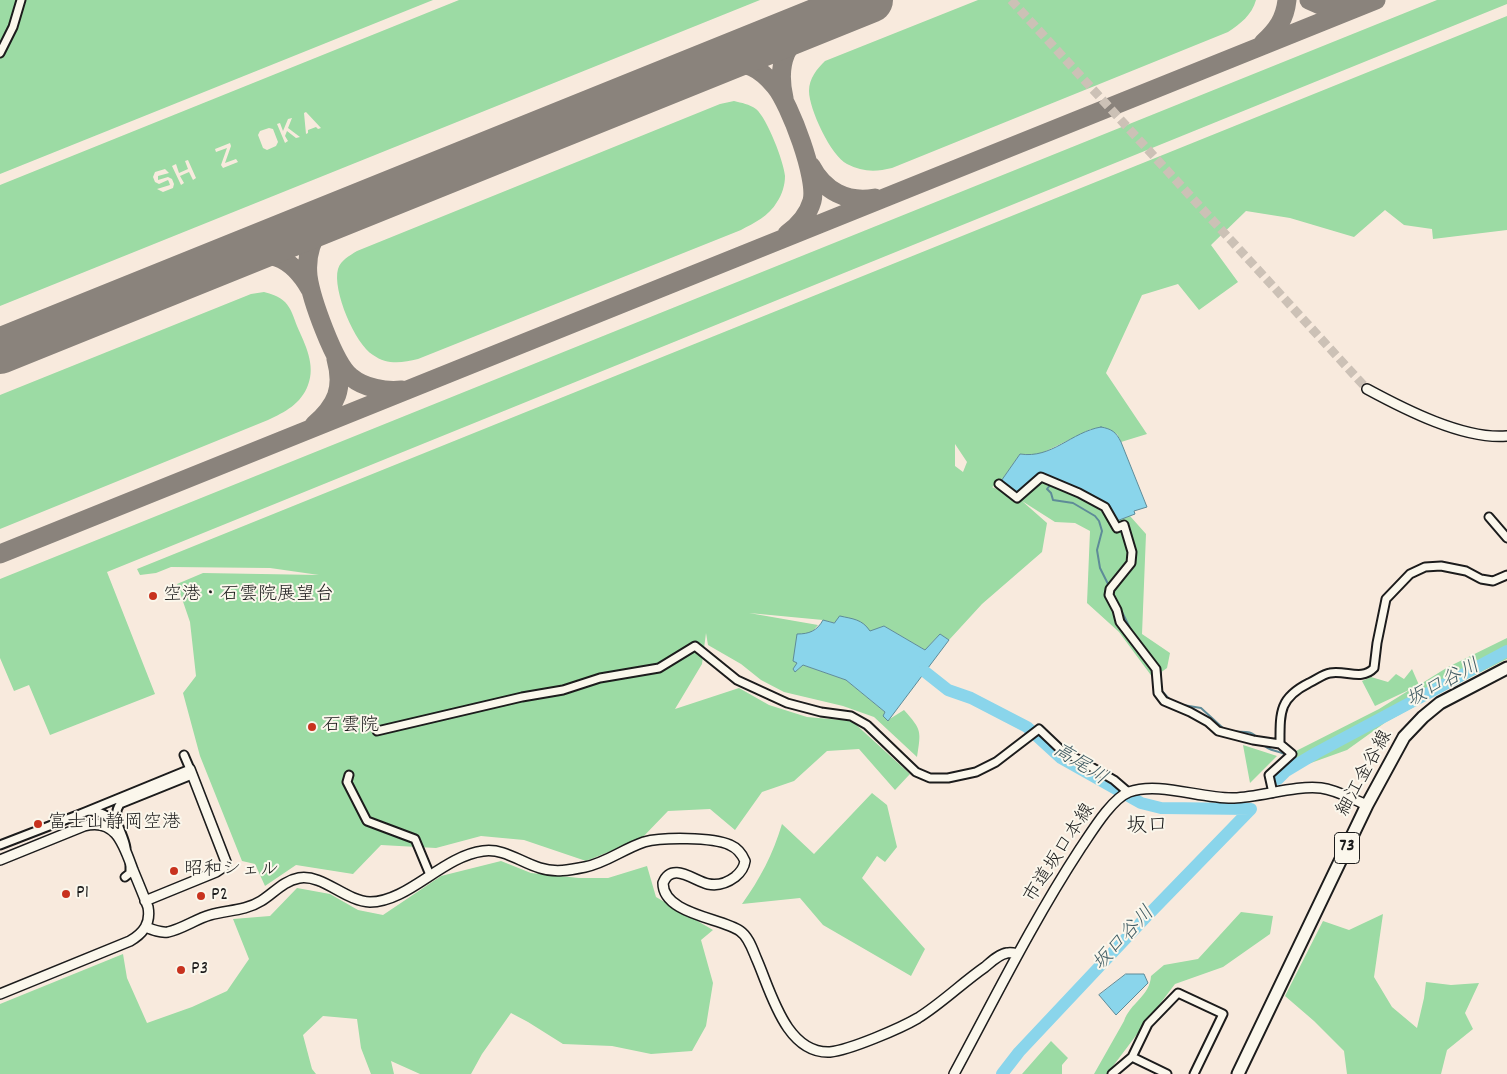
<!DOCTYPE html>
<html>
<head>
<meta charset="utf-8">
<style>
  body { margin:0 }
  canvas { display:block; background:#f8eadd }
</style>
</head>
<body>
<canvas width="1507" height="1074"></canvas>
<script>
const c = document.querySelector('canvas').getContext('2d');
c.lineJoin = 'round';
function paint(path, color) {
  c.fillStyle = color;
  c.fill(path, 'evenodd');
}
function strokePath(path, color, width, dash) {
  c.strokeStyle = color;
  c.lineWidth = width;
  c.lineCap = dash ? 'butt' : 'round';
  c.setLineDash(dash || []);
  c.stroke(path);
}
function write(font, color, halo, rows, align = 'center') {
  c.font = font + ' Dekko,"Klee One",sans-serif';
  c.lineWidth = 4;
  c.setLineDash([]);
  c.textBaseline = 'middle';
  c.strokeStyle = halo;
  c.fillStyle = color;
  for (const [text, x, y, turn = 0] of rows) {
    c.save();
    c.translate(x, y);
    c.rotate((+turn || 0) * Math.PI / 180);
    c.textAlign = isNaN(turn) ? turn : align;
    if (halo) c.strokeText(text, 0, 0);
    c.fillText(text, 0, 0);
    c.restore();
  }
}
paint(new Path2D(`
  M0,0H433L0,174Z
  M459,0H760L0,306V185ZM306,112L321,128L318,129L316,127L308,130V133L306,134L304,113ZM292,118L288,128L300,137L296,138L287,131L285,136L288,141L285,143L277,124L280,123L283,131L288,119ZM269,128L273,129L278,142L276,146L267,150L263,148L258,135L260,131ZM230,143L231,146L225,163L236,159L238,162L223,168L221,165L227,148L216,152L215,149ZM188,160L196,178L193,180L189,172L180,176L184,183L181,185L172,166L176,164L179,173L188,169L185,161ZM165,169L169,173L158,176V180L168,177L172,179L174,184L173,188L163,192L157,189L170,185L169,182L168,180L159,184L155,182L153,177L155,172Z
  M978,0H1256C1252,15 1240,24 1228,32L892,168C876,172 862,172 847,164C831,156 809,109 809,91C809,78 817,69 825,61Z
  M1437,0H1507V4L107,572L155,694L50,735L29,685L14,691L0,658V579Z
  M1507,16V230L1433,239L1432,229L1404,225L1385,210L1354,237L1290,218L1246,211L1211,245L1238,282L1199,310L1178,284L1142,295L1106,373L1147,434L1121,442L1117,434L1091,429L1038,455L1020,454L999,484L992,487L1017,498L1045,479L1079,493L1114,522L1130,516L1146,534L1142,634L1170,653L1167,668L1153,678L1119,632L1087,603L1090,531L1075,523L1055,522L1022,501L1047,523L1042,552L982,604L949,640L940,634L925,650L884,626L869,632L823,620L749,613L818,625L812,632L807,634L798,663L793,669L795,672L803,665L846,680L885,712L888,720L904,710C922,730 921,731 917,757L874,717L843,706L784,692L761,680L741,664L708,645L706,633L702,664L675,709L739,688L769,705L807,717L852,721L910,774L895,790L859,749L827,751L794,781L762,792L735,830L710,809L668,811L641,839L586,861L524,840L481,836L436,848L381,845L353,874L296,865L265,886L255,864L242,861L200,756L183,693L196,676L190,622L177,584L203,573L319,575L270,568L171,567L156,573L140,575L137,569ZM955,444L967,462L963,472L955,466Z
  M734,101C742,103 749,104 756,109C767,118 784,162 785,176C785,185 782,195 777,202C769,216 754,223 741,230L418,359C402,363 387,365 373,355C355,344 332,290 338,269C341,260 349,256 357,251L720,104Z
  M264,292C271,294 279,296 285,302C291,308 294,318 297,326C305,344 316,365 308,385C301,404 285,412 268,420L0,529V395L251,294Z
  M1507,638V659L1449,688L1386,722L1347,750L1308,764L1282,778L1275,773L1296,751L1379,709L1411,689L1375,706L1362,681L1371,677L1388,682L1396,674L1404,679L1412,669L1419,685L1448,667Z
  M1243,745L1277,756L1250,783Z
  M872,793L887,805L897,847L885,862L877,856L862,878L925,949L911,976L823,925L800,898L742,904C760,879 773,854 782,824L814,854Z
  M501,861L531,873L579,878H608L647,866L656,897L713,930L701,940L713,983L706,1026L692,1051L651,1054L612,1046L563,1044L528,1022L511,1013L482,1054L471,1074H420L391,1061L394,1074H371L361,1048L357,1019L323,1016L303,1035L312,1069L316,1074H0V1004L123,954L127,978L147,1023L192,1007L227,991L249,959L233,919L270,916L297,888L330,894L358,910L383,915L441,876Z
  M1241,912L1273,916L1270,934L1223,967L1175,984L1110,1070L1109,1074H1094L1124,1021C1130,1003 1150,996 1151,976L1164,965L1198,959Z
  M1383,914L1374,977L1392,1007L1417,1028L1424,998L1426,982L1451,985L1479,983L1465,1013L1473,1029L1447,1050L1441,1074H1347L1344,1051L1314,1021L1285,996L1323,921L1349,930Z
  M1051,1041L1068,1058L1062,1065V1074H1022Z`), '#9cdba4');
const water = new Path2D(`
  M1101,427C1112,429 1116,432 1121,442L1147,507L1134,511L1135,514L1114,522L1105,507L1041,477L1017,498L999,484L1020,454C1052,459 1071,432 1101,427Z
  M840,616C853,619 862,619 870,631L884,626L925,650L940,634L949,640L888,721L883,716L885,712L846,680L803,665L795,672L793,669L797,663L793,661L797,634C809,634 817,631 823,620L834,623Z
  M1126,974H1144L1148,983L1116,1015L1099,995Z`);
paint(water, '#8ad5eb');
strokePath(water, '#5e8b98', 1);
strokePath(new Path2D(`
  M1051,484L1047,489L1051,493L1053,500L1073,503L1095,516L1099,521L1102,531L1097,550L1100,568L1109,586
  M1112,592L1116,601
  M1120,608L1132,632
  M1159,668L1161,673L1160,683
  M1161,690L1171,701
  M1183,705L1201,708L1224,729
  M1231,731C1241,733 1251,729 1257,738
  M1261,743C1269,752 1279,750 1288,756
  M1292,758L1296,761L1346,737`), '#5e8b98', 2);
strokePath(new Path2D(`
  M924,671L948,690L971,698L1027,727L1061,758L1141,803L1161,808L1251,809
  M1278,779L1286,771L1316,753L1507,651
  M1002,1074L1019,1052L1147,916L1251,809`), '#8ad5eb', 12);
strokePath(new Path2D(`
  M1309,0L1327,8L1350,7
  M1263,43C1277,30 1285,19 1287,0
  M707,66C722,63 737,60 752,67C761,71 769,79 775,86C790,104 818,179 812,201C808,215 798,226 787,234
  M784,98C776,63 786,40 816,22
  M811,166C824,191 847,203 875,198
  M346,211C332,220 317,229 311,246C308,255 307,266 308,276C311,298 334,364 351,377C364,388 386,392 402,390
  M231,258C268,250 290,254 310,289
  M314,425C337,405 344,388 336,359
  M0,554L1376,0`), '#8a837c', 19);
strokePath(new Path2D(`
  M0,351L870,0`), '#8a837c', 46);
strokePath(new Path2D(`
  M1011,0L1367,389`), '#ccc1b6', 9, [9, 4.5]);
const minor = new Path2D(`
  M0,53L13,27L21,0
  M999,484L1017,498L1041,477L1079,493L1105,507L1117,528L1124,525L1132,552L1131,563L1110,589L1109,595L1117,610L1120,622L1156,669L1158,693L1164,701L1190,712L1208,722L1218,731L1253,740L1280,744L1292,754L1269,775L1273,793
  M1489,517L1507,538
  M377,731L522,697L563,690L600,678L659,668L695,646L737,680L787,703L821,712L851,716L867,725L916,772L930,778H948L976,772L996,762L1039,729L1060,749L1114,780L1128,792
  M1280,744C1280,712 1279,698 1309,683C1316,680 1323,674 1330,673C1346,670 1362,681 1374,668L1377,643L1386,599L1410,574L1425,567L1441,566L1466,571L1481,579L1493,581L1507,575
  M349,775L347,782L367,821L415,839L430,875
  M80,814L190,769L184,755
  M0,845L88,811C100,811 108,815 117,824
  M126,848C124,833 110,818 120,804L192,775
  M125,877L130,873V864
  M1132,1057L1167,1074
  M1112,1074L1132,1057L1148,1024L1178,993L1223,1014L1194,1074`);
const tertiary = new Path2D(`
  M1367,389C1404,409 1464,440 1507,436
  M0,860L84,826C116,817 124,846 133,870C138,882 143,894 148,907C151,923 144,933 130,941L0,994
  M145,901L216,872L225,866L226,862L190,769
  M146,927C153,930 160,933 168,932C182,929 196,919 210,915C227,910 245,911 261,901C274,893 283,881 299,878C323,874 345,901 370,902C408,902 443,856 483,851C504,848 520,862 540,868C555,873 570,870 585,867C606,863 623,849 644,842C662,837 713,837 730,845C737,848 742,854 745,861C744,868 740,873 735,877C727,883 718,886 708,884C694,881 672,861 663,883C663,914 721,918 740,931C749,937 753,951 757,960C771,992 786,1054 830,1052C850,1050 901,1028 918,1018C942,1003 962,983 985,967C991,962 999,954 1007,953C1011,952 1014,953 1018,954
  M954,1074C995,998 1033,921 1080,849C1091,833 1111,799 1129,792C1159,781 1201,799 1234,798C1261,797 1296,785 1321,788C1337,790 1352,799 1367,805`);
const primary = new Path2D(`
  M1238,1074L1367,805L1404,737L1423,717L1440,703L1507,668`);
strokePath(minor, '#1c1c1c', 11);
strokePath(tertiary, '#1c1c1c', 12);
strokePath(primary, '#1c1c1c', 15);
strokePath(minor, '#fbf7ec', 7);
strokePath(tertiary, '#fbf7ec', 9);
strokePath(primary, '#fbf7ec', 11);
for (const [x, y, r, color] of [
  [153,596,5,"#c8321e"],
  [312,727,5,"#c8321e"],
  [38,824,5,"#c8321e"],
  [174,871,5,"#c8321e"],
  [66,894,5,"#c8321e"],
  [201,896,5,"#c8321e"],
  [181,970,5,"#c8321e"]
]) {
  const dot = new Path2D();
  dot.arc(x, y, r, 0, 2 * Math.PI);
  c.fillStyle = color;
  c.fill(dot);
  strokePath(dot, '#fbf7ec', 2);
}
for (const [x, y, w] of [
  [1347,848,25]
]) {
  const box = new Path2D();
  box.roundRect(x - w / 2, y - 15.5, w, 31, 4);
  c.fillStyle = '#fbf7ec';
  c.fill(box);
  strokePath(box, '#1c1c1c', 1);
}
write('bold 18px', '#1c1c1c', null, [
  ["73",1347,848]
]);
write('19px', '#1c1c1c', '#fbf7ec', [
  ["空港・石雲院展望台",163,596],
  ["石雲院",322,727],
  ["富士山静岡空港",48,824],
  ["昭和シェル",184,871],
  ["P1",76,894],
  ["P2",211,896],
  ["P3",191,970]
], 'left');
write('19px', '#1c1c1c', '#fbf7ec', [
  ["細江金谷線",1366,774,-61],
  ["市道坂口本線",1061,854,-57]
]);
write('italic 20px', '#425d64', '#fbf7ec', [
  ["坂口谷川",1444,685,-28],
  ["高尾川",1079,766,33],
  ["坂口谷川",1125,940,-47]
]);
write('21px', '#1c1c1c', '#fbf7ec', [
  ["坂口",1147,828]
]);
</script>
</body>
</html>
